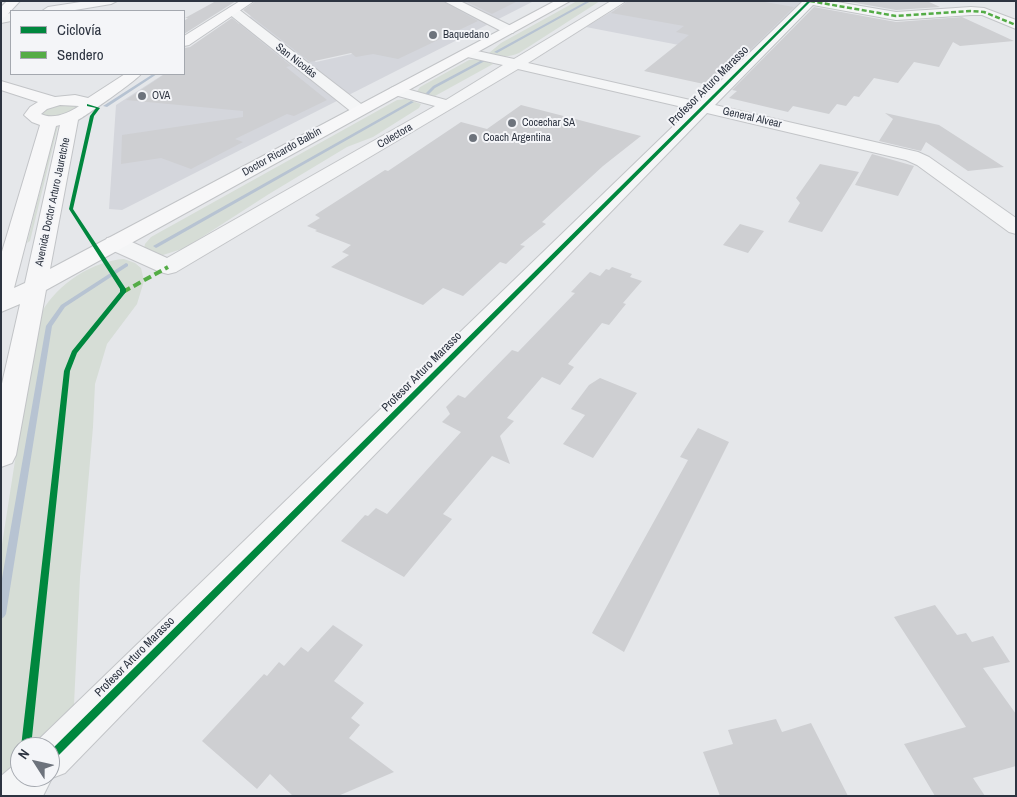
<!DOCTYPE html>
<html>
<head>
<meta charset="utf-8">
<style>
  body { margin:0 }
  #map { position:relative; width:1017px; height:797px; overflow:hidden; background:#e5e7ea; font-family:"Archivo Narrow",sans-serif }
  canvas { display:block }
  .frame { position:absolute; inset:0; border:2px solid #2d3441; pointer-events:none }
  .legend { position:absolute; left:10px; top:10px; width:175px; height:65px; box-sizing:border-box; background:#f4f5f8; border:1px solid #a4a8af; margin:0; padding:6px 9px; list-style:none; font-size:15px; color:#2d3441 }
  .legend li { display:flex; align-items:center; gap:10px; height:25px }
  .legend b { width:25px; border:1px solid #a4a8af }
  .north { position:absolute; left:10px; top:737px; width:50px; height:50px; box-sizing:border-box; background:#f4f5f8; border:1px solid #a4a8af; border-radius:50%; rotate:305deg; font-size:14px; font-weight:700; line-height:20px; text-align:center; color:#2d3441 }
  .north::after { content:''; display:block; margin:auto; width:18px; height:22px; background:#6d737c; clip-path:polygon(50% 0,100% 100%,50% 72%,0 100%) }
</style>
</head>
<body>
<div id="map">
<canvas width="1017" height="797"></canvas>
<div class="frame"></div>
<ul class="legend">
<li><b style="height:6px;background:#00873e"></b>Ciclovía</li>
<li><b style="height:6px;background:#54ac46"></b>Sendero</li>
</ul>
<div class="north">N</div>
</div>
<script>
const c = document.querySelector('canvas').getContext('2d');
c.lineJoin = 'round';
function paint(path, color) {
  c.fillStyle = color;
  c.fill(path, 'evenodd');
}
function strokePath(path, color, width, dash) {
  c.strokeStyle = color;
  c.lineWidth = width;
  c.lineCap = dash ? 'butt' : 'round';
  c.setLineDash(dash || []);
  c.stroke(path);
}
function write(font, color, halo, rows, align = 'center') {
  c.font = font + ' "Archivo Narrow",sans-serif';
  c.lineWidth = 4;
  c.setLineDash([]);
  c.textBaseline = 'middle';
  c.strokeStyle = halo;
  c.fillStyle = color;
  for (const [text, x, y, turn = 0] of rows) {
    c.save();
    c.translate(x, y);
    c.rotate((+turn || 0) * Math.PI / 180);
    c.textAlign = isNaN(turn) ? turn : align;
    if (halo) c.strokeText(text, 0, 0);
    c.fillText(text, 0, 0);
    c.restore();
  }
}
paint(new Path2D(`
  M438,1H534L122,210L109,209L116,105L164,74H184V60L254,14L316,62L365,51Z
  M629,1H804L746,58L586,27Z`), '#d4d6dc');
paint(new Path2D(`
  M577,1H600L519,53C509,57 500,58 489,53L501,43Z
  M480,59L493,64L435,96L416,93L420,87L469,60Z
  M406,99L421,104L419,108L373,137L347,147L269,194L185,248L163,255L149,254L144,249L145,244L151,237L397,100Z
  M60,104L76,106L77,108C69,115 51,120 42,113L45,109Z
  M58,126L30,241L27,243L56,127Z
  M124,259L135,263L141,268L144,281L137,304L107,344L95,384L93,427L80,577L74,705L32,747H20V758L1,776V551L34,338C36,330 38,320 42,312C57,284 93,261 124,259Z`), '#d6ddd6');
paint(new Path2D(`
  M587,1H591L497,53L494,52Z
  M482,60L485,61L435,88L428,95L425,94L433,86Z
  M153,74H157L107,107L103,106Z
  M411,101L414,102L158,247L156,248L153,246Z
  M126,263L128,264V266L65,307L52,326L6,614L4,617L1,619V584L46,326L61,305Z`), '#b7c3d2');
paint(new Path2D(`
  M216,1H236L184,34V21L188,18H185Z
  M256,1H442L478,21L398,59L373,54L356,57L351,53L310,62L243,10Z
  M465,1H518L492,14Z
  M628,1H759L794,7L713,86L644,71L689,35L676,32L684,26L611,13Z
  M844,1H927L940,7L896,10Z
  M814,7L896,22L962,17L1014,41L960,46L953,42L939,67L914,62L898,83L874,78L859,97L854,96L846,106L837,104L829,114L793,106L788,112L729,98L737,91L732,90Z
  M232,18L291,66L286,67L327,100L294,116L287,114L235,139L243,142L191,169L161,158L121,164L122,135L243,117V111L126,100L165,74H184V48L190,47Z
  M521,105L641,136L603,166L542,222L546,224L520,245L525,246L506,264L500,262L463,296L443,288L423,305L331,267L349,255L342,252L351,245L315,231L317,230L307,226L320,218L315,215L385,170L388,171L461,122L487,129Z
  M885,113L939,125L1004,167L968,171L926,142L921,151L879,141L893,119Z
  M872,154L914,166L898,196L855,185Z
  M820,164L859,172L822,232L788,222L800,203L796,198Z
  M740,224L764,231L748,253L723,245Z
  M612,267L632,274L630,277L642,281L623,303L626,304L609,325L602,323L568,364L574,367L560,385L542,377L507,418L514,421L500,436L510,464L492,456L443,514L452,519L404,577L341,541L365,515L368,516L376,508L387,514L461,432L442,422L450,414L446,407L458,395L465,398L512,350L518,352L575,293L571,292L590,272L600,276L606,269L609,270Z
  M600,378L637,393L593,458L563,444L585,415L571,409L589,385Z
  M698,428L729,442L624,652L592,633L688,460L680,457Z
  M935,605L957,635L966,633L972,642L993,636L1010,662L983,668L1016,714V766L973,778L985,796H935L904,744L966,727L894,617Z
  M333,625L363,645L334,681L364,703L351,718L360,725L349,738L394,772L338,796H293L270,774L257,789L202,741L264,674L267,676L279,662L284,666L301,647L308,652Z
  M776,719L782,732L811,723L848,796H720L703,752L733,744L728,730Z`), '#cecfd2');
const minor = new Path2D(`
  M87,1H117L111,4L69,11H42L48,7Z
  M444,1H460L513,27L515,30L513,33H505Z
  M611,1H626L528,63L699,102L803,1H831L896,12L971,7L984,8L1016,20V29L982,15H971L896,20L813,5L715,105L918,152L929,157L1016,218V234L1009,232L917,165L906,160L707,113L65,773L52,778L43,796H1V776L20,760V777H50V747H34L35,743L691,109L518,69L176,272L168,274L160,272L107,248L104,243L107,238L115,237L123,238L167,258L435,106L391,94L388,91L391,88L396,86L446,100L503,65L463,56L461,53L463,50L468,49L514,59Z
  M233,7L237,8L365,107L367,110L365,113H353L229,14L227,11L229,8Z
  M11,13V21L1,23V15Z`);
const major = new Path2D(`
  M7,1H20L5,17L1,18V7Z
  M240,1H254L189,45L184,46V36Z
  M555,1H570L46,290L16,455L12,463L1,467V388L20,304L1,312V255L40,125L32,122L24,115L30,107L38,102L1,90V81L55,97L75,95L88,98L125,74H141C137,80 84,117 78,120L50,269ZM60,105L79,106C69,113 53,120 41,114L47,109ZM60,125L25,283L14,288L56,126Z`);
strokePath(minor, '#c3c5c8', 2);
strokePath(major, '#c2c4c7', 2);
paint(minor, '#f4f5f6');
paint(major, '#f7f7f8');
strokePath(new Path2D(`
  M810,1L896,16L971,11L984,12L1016,25`), '#54ac46', 2.5, [5, 2.5]);
strokePath(new Path2D(`
  M123,292L168,267`), '#54ac46', 4, [8, 4]);
paint(new Path2D(`
  M808,1H811L53,761L50,763V751Z
  M87,104L100,108L94,116L73,209L126,289V292L77,353L70,371L31,747H21L64,371L72,351L120,292V289L69,209L90,116L96,108L87,106Z`), '#00873e');
for (const [x, y, r, color] of [
  [433,35,5,"#6d737c"],
  [142,96,5,"#6d737c"],
  [512,123,5,"#6d737c"],
  [473,138,5,"#6d737c"]
]) {
  const dot = new Path2D();
  dot.arc(x, y, r, 0, 2 * Math.PI);
  c.fillStyle = color;
  c.fill(dot);
  strokePath(dot, '#f4f5f8', 2);
}
write('11px', '#2d3441', '#f4f5f8', [
  ["Baquedano",443,35],
  ["OVA",152,96],
  ["Cocechar SA",522,123],
  ["Coach Argentina",483,138]
], 'left');
write('11px', '#2d3441', '#f4f5f8', [
  ["San Nicolás",296,61,38],
  ["General Alvear",752,118,13],
  ["Colectora",395,136,-30],
  ["Doctor Ricardo Balbín",282,152,-29],
  ["Avenida Doctor Arturo Jauretche",53,202,-78]
]);
write('12px', '#2d3441', '#f4f5f8', [
  ["Profesor Arturo Marasso",709,86,-45],
  ["Profesor Arturo Marasso",422,372,-45],
  ["Profesor Arturo Marasso",135,657,-45]
]);
</script>
</body>
</html>
